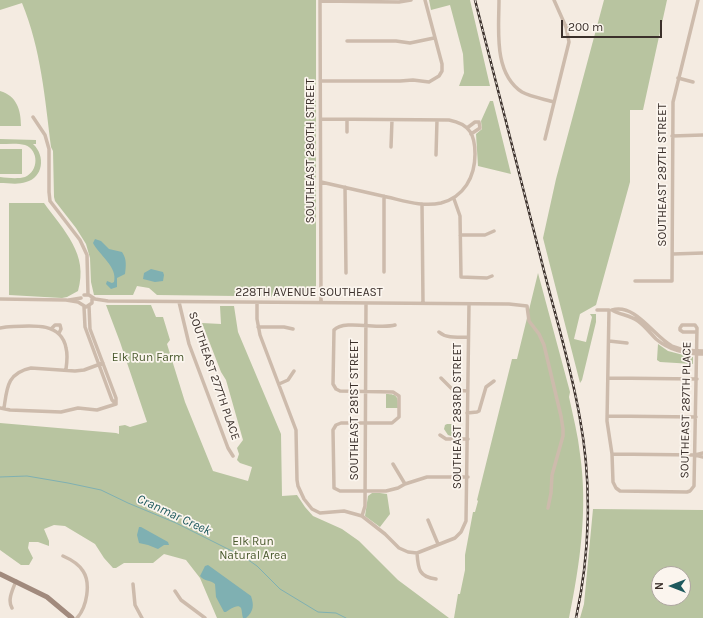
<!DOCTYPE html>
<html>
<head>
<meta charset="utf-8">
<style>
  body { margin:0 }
  #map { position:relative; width:703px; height:618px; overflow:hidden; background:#f4ebe1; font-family:Karla,sans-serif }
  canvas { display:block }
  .north { position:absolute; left:651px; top:566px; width:40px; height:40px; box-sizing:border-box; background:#fbf5ee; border:1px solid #aea6a0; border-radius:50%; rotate:270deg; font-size:11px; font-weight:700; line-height:16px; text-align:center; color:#3b302b }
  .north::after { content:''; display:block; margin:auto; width:14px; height:18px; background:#1f5a5e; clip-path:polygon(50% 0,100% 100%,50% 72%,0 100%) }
  .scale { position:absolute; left:561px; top:20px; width:101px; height:18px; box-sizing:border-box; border:2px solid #3b302b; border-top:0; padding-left:5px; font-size:12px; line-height:14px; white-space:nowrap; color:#3b302b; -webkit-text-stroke:3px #fbf5ee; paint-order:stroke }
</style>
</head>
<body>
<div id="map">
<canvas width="703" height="618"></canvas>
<div class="north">N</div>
<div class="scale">200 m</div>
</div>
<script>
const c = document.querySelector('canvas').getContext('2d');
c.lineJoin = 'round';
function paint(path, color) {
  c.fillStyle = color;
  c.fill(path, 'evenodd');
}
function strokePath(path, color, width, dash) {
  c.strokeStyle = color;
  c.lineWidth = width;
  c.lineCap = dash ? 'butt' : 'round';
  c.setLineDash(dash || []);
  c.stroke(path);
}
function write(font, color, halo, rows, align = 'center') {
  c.font = font + ' Karla,sans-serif';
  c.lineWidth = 3.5;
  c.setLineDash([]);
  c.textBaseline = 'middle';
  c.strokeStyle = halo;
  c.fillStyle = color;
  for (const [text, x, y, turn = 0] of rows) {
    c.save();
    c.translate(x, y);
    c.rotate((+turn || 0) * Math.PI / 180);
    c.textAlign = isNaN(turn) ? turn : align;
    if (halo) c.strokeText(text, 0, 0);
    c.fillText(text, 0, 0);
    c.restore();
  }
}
paint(new Path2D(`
  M0,0H316V297L157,295L149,288L137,286L133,295H94L91,282L90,258L86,244L76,228L55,201L54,197L53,151L51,147C45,99 41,49 22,3L0,10Z
  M429,0H470L490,86H459L464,73L463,54L450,5L431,10Z
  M604,0H667L643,110H630V182L596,305L580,314L574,339L586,342L592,317L590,314H596V322L582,380L580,383L543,238L556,179Z
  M0,91C17,96 21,110 21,126H0Z
  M490,101H493L511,174L478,166L476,134L482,129L481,121Z
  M0,139L36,140V144H33C46,156 43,178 26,182C18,185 8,183 0,183V177C8,178 18,179 25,177C39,171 39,150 25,145C18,143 8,144 0,144Z
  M0,149H22V174H0Z
  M9,203H44C64,231 89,254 78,291L67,297L62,298L9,295Z
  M538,273L570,392L569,397C573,416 578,435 580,454C588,509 580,564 569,618H454L458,594H460L465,570V555L473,512H475L478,501L477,500L512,359H517Z
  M106,305H151L156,317H163L170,340L167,344L185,402L213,471L248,481L252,467L240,463L237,460L239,454L237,448L243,440L226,380L221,372L202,323L221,324L220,306H234L238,332L281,434L282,496L297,495L305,507L313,516L342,529L359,541L398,580L449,618H217L200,578L186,560L164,554L153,563H124L116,568H113L104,558L95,544L65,526L54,525L44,529L49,541V546L38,542H29L28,548L33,558L29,565H21L0,550V423L116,433L119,434V426L125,425L130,427L147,422L120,342Z
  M658,344L668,351L691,357H693V364L660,362L657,360Z
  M386,394C398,394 398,397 398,408H386Z
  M447,424H454V437L448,435L444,429L445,425Z
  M380,493L387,494L390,514L380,527L365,516L368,496L372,493Z
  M593,509L703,510V618H580L584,604ZM659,574H683V598H659Z`), '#b8c4a0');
paint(new Path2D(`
  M95,239L101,241L109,249L122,252C127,259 126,266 125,274L117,278V287L111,289L106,284L107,281L112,283L114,282C118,267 99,255 93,243Z
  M151,269L163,272L164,275L163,281L155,282L143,279L144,273Z
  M139,527H141L168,542L169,545H164L158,549L148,545L139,543L137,535Z
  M208,565L251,596C254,605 254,611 246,618H243C242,615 242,610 241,608C238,603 229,610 226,612H224L216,597L215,584C211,580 203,581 200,576L205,566Z`), '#7fb0b2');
strokePath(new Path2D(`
  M0,477L27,476L68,483L101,490L128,503L176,523L244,557L257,566L280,589L318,612L336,613L346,618`), '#7fb0b2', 1);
strokePath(new Path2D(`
  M320,0L321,302
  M499,0C499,29 493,73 522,92C531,97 544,99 554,102
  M320,1L399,2L411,0
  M566,27L574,24
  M347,41H396L410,43L434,38
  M678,78L693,82
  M320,81H400L413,80L429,82L439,76L442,71V64L425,0
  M33,117L45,135L49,149V192L50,201L80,240L87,255L88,295
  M321,119L449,120C470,124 475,135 475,154C475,177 464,197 441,203C423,207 405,201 387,197C365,192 343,187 321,182
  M347,120V132
  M467,128L475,122H479L480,128L471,134
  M672,136L703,135
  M545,139L569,42L566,27L554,0
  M391,147L392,120
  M436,155L437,120
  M345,187L346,273
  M454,199L460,216L461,277L487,278L492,276
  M422,204L423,303
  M460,235H485L494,231
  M673,254L703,253
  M384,272V196
  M635,281H672L673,102L698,0
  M84,295H89L95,299L108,301L509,304L527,306L529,321L539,334L544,345L561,416L563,429V436L552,475L551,493L548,508
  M0,299L66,300L78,302L86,307L92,303V299
  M69,300L81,298
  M179,302L189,344L228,448L233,456
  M257,303V319L260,335L296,430L297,480L298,486L304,499L312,509L320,513L344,511L362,516L385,534L399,548L408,552L417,553L455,538L461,532L466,521L469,304
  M89,306L90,329L116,398V404
  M84,307L85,327L112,400L116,404
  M597,310H609
  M609,310L607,421L612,454L613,482L616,488L620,491L687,492L690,491L694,486L697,328L695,325H682L680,328V330L683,332H697
  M395,325C380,330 344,319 334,330L333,384L336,389L340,391L393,392L399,396V417L392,423H341L336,425L333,430L334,488L340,491H386L398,488L405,484L427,477H468
  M258,327H284L293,329
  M0,328L6,327C27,326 61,320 66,348C68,355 67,362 66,369
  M52,328L55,325H60L61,329L59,333
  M439,332C447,339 458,337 468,337
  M609,341L627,343
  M703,351C693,351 682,350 672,346C654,337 636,303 612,310C620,315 630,315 638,321C645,326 650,333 656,339C670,351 686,354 703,354
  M441,378L453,390L468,391
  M608,378L697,379
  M279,384L288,380L294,371
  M0,408L10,410L61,412L78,408L97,410L116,404
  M4,408C7,388 7,373 31,368L75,371L84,370L103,363
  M467,413L477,412L479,411L486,387L494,381
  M607,416L696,417
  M440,435L446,439H468
  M703,453L695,455L703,457
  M612,454L695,455
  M393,464L405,484
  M362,516L365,506L366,303
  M428,520L438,544
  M417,553C418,569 419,577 436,579
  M63,556C70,559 78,563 83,571C91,583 87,607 77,618
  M133,584L135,605L142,618
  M175,591L181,600L205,618
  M12,608C7,600 13,589 16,581`), '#cdbbac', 3.5);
strokePath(new Path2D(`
  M0,574L47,597L72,618`), '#a18a7d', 5);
const rail = new Path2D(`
  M475,0C497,86 519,172 541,259C554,312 571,365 580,419C592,484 590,554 576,618`);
strokePath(rail, '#3b302b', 2.5);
strokePath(rail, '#fbf5ee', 1, [3]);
write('12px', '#3b302b', '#fbf5ee', [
  ["SOUTHEAST 280TH STREET",311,151,-90],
  ["SOUTHEAST 287TH STREET",663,175,-90],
  ["228TH AVENUE SOUTHEAST",309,293],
  ["SOUTHEAST 277TH PLACE",214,376,71],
  ["SOUTHEAST 281ST STREET",355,410,-90],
  ["SOUTHEAST 287TH PLACE",686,410,-89],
  ["SOUTHEAST 283RD STREET",458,416,-90]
]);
write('12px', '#4a5a2e', '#fbf5ee', [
  ["Elk Run Farm",148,358],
  ["Elk Run",253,542],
  ["Natural Area",253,556]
]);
write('italic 13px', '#1f5a5e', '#fbf5ee', [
  ["Cranmar Creek",174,515,25]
]);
</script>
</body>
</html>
